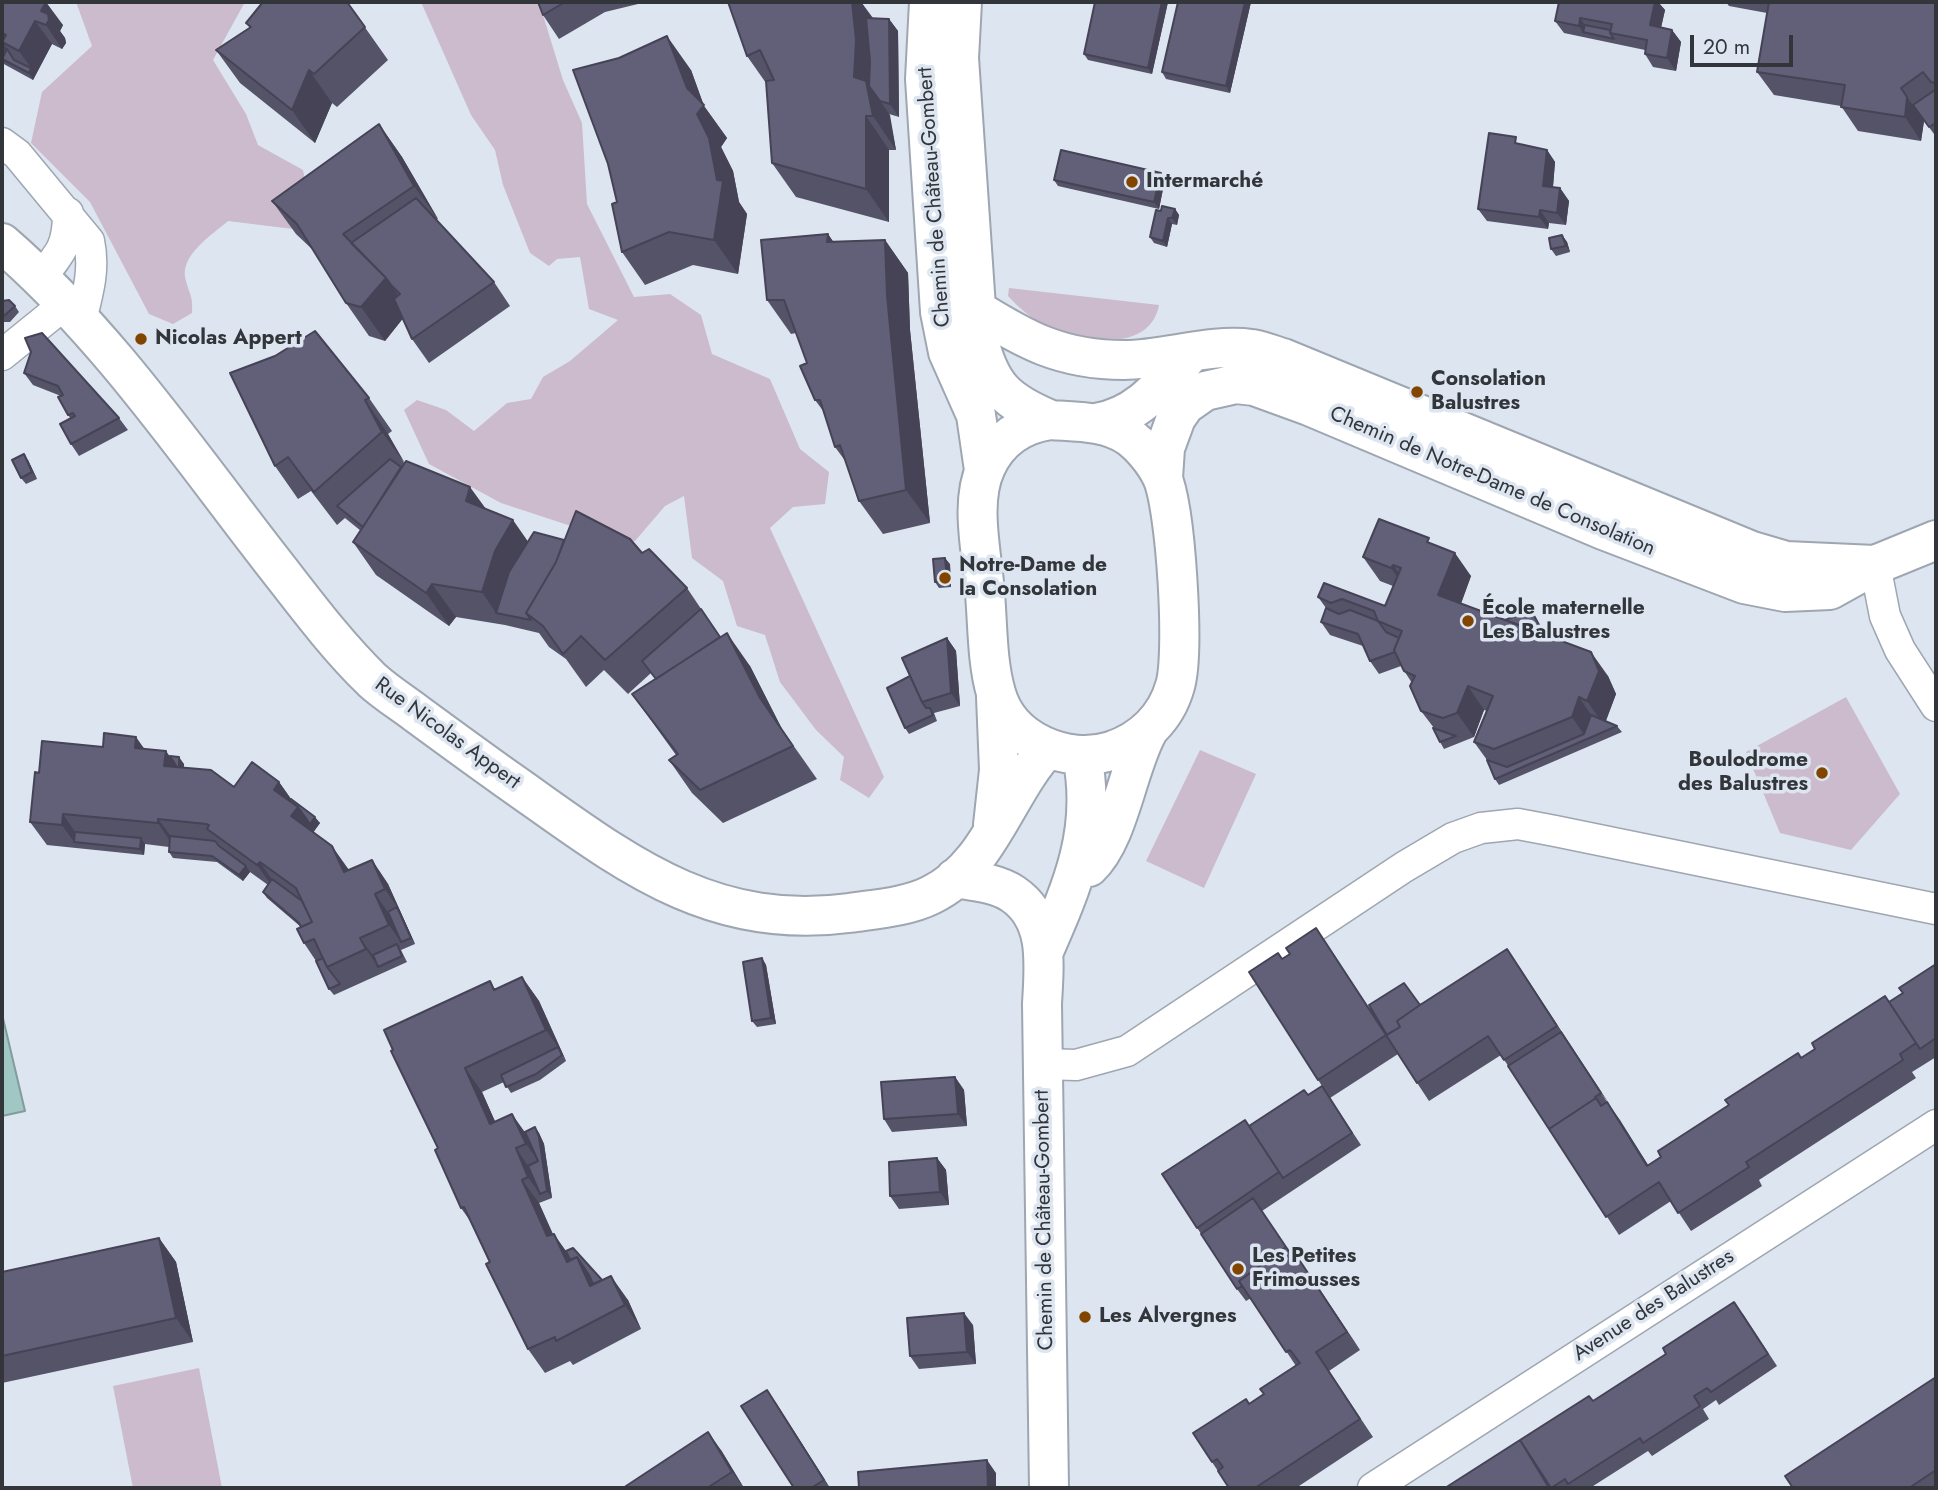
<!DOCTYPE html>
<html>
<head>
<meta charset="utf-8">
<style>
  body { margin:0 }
  #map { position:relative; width:1938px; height:1490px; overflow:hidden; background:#dde5f1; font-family:Jost,sans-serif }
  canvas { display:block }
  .frame { position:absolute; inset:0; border:4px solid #32363a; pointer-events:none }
  .scale { position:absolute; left:1690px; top:35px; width:103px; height:32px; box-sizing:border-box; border:4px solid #32363a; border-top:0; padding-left:9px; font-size:21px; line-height:24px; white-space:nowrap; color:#32363a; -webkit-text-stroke:5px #dde5f1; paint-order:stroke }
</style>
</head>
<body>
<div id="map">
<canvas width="1938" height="1490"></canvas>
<div class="frame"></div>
<div class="scale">20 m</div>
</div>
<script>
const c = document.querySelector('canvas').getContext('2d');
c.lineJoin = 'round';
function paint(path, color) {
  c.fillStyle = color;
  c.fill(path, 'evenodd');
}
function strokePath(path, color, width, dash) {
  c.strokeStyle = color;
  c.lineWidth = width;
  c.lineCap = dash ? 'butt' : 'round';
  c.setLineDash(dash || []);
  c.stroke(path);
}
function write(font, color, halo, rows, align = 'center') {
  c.font = font + ' Jost,sans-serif';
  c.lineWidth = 7;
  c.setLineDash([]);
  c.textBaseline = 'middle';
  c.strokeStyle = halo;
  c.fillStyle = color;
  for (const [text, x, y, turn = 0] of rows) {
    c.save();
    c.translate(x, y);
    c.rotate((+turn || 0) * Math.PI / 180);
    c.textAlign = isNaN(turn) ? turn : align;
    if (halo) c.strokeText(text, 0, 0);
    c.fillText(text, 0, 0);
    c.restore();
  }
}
paint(new Path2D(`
  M76,2H245L213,60L246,114L258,145L303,170L311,211L293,229L228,221C212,235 178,256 186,281C190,296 193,296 192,313L173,324L149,314L90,202L31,143L42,92L92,46Z
  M421,2H539L563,80L582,123L587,204L634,297L670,294L701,315L712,354L770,379L800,449L829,472L825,504L793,507L770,528L884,777L869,798L840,780L844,757L816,730L780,682L765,635L737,626L723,581L692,558L684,496L665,506L635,541L580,540L571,526L501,503L429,464L404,410L417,400L446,410L474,431L507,403L531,399L543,377L570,361L618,320L589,309L580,257L557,259L549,266L530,253L503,185L495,150L471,115Z
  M1009,288L1159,305C1150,354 1080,342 1047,326C1032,319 1020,309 1008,296Z
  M1846,697L1900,794L1851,850L1780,833L1746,752Z
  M1200,750L1256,774L1204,888L1146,861Z
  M199,1368L222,1488H133L113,1386Z`), '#cbbbcd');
const water = new Path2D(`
  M2,1014L25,1111L2,1116Z`);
paint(water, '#a1c7c4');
strokePath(water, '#809c9b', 2);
const street = new Path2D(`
  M2,143L17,154L89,241C95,269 88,293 81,320
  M41,277C61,253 68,245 68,213
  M2,355L65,304
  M1875,565L1885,616L1900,650L1936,706
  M1043,1064L1076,1065L1127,1051L1404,867L1453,838L1481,828L1518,824L1555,831L1936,909
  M1373,1488L1936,1125`);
const secondary = new Path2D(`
  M929,2L925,79L940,312L948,352L976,415L984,470
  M962,2L959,58L978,337C990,386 1005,401 1051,420
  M2,243C106,333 185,449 269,557C302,599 334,643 372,680C386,693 403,703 417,714C447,736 477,758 508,780C618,857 706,932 849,913C876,909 907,907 931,895C990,867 1006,792 1048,748
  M974,308C1025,340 1061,360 1124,360C1166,360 1210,343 1252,349C1263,351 1273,355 1283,358L1752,551L1786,561L1875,565
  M1051,420C1077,422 1105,421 1128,436C1141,445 1155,462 1162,477C1176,508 1185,653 1175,686C1166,718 1142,741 1111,751C1067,765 1009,741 996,693C986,659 988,618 984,583C981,548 970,501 986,467C998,440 1022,424 1051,420Z
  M1096,423C1139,416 1162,384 1191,353
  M1163,478L1165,448L1176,418L1185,405L1205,391L1236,384L1254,386L1309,406L1603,530L1744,584L1785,592L1830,590L1875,565L1936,540
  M993,825L999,770L996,697
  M1089,867C1119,839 1127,770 1147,733
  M955,878C973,881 997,883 1013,894C1050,919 1044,965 1042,1004L1049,1488
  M1044,951C1073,885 1097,829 1082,756`);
strokePath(street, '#9ea6b1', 33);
strokePath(secondary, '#9ea6b1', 42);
strokePath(street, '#fff', 30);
strokePath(secondary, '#fff', 38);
paint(new Path2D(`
  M2,2L63,25L60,31L65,38L66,43L62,49L52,44L33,80L2,63Z
  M347,2L388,60L337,107L332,103L315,143L240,83L216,50L250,28L246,23Z
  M538,2H637L638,4L605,12L559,39L543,15Z
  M861,2L873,18L889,19L898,31L899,117L889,114L896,150H889V222L796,197L772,163L766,83L747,56Z
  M1168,2L1152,74L1088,60L1084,54Z
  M1178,2H1251L1230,93L1166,79L1162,72Z
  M1559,2H1658L1665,10L1661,27L1672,30L1681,42L1676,71L1653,67L1645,54V50L1564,33L1555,21Z
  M1726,2H1936V132L1934,134L1917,111L1924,121L1921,141L1858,131L1841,106L1774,95L1757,72L1767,13L1729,6Z
  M691,70L704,106L727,138L721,147L733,171L739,202L747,214L738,274L693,265L645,285L622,252L617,202L608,164Z
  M379,124L402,157L438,219L436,220L494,282L510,306L429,363L412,339L403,318L385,341L369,336L346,303L314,251L296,234L272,201Z
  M1522,144L1547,150L1555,162L1553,187L1560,188L1569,201L1566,225L1549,223L1548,229L1487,221L1478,209Z
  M1161,173L1165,179L1159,209L1058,186L1054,180Z
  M1175,209L1179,215L1177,225L1172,224L1167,247L1154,243L1150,237L1161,211Z
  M828,234L833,242L885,240L908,273L910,330L930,523L883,534L859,501L846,462L835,447L824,412L815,400L807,363L796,333L791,334L767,300Z
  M1562,235L1567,242L1570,252L1556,256L1551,249Z
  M2,301L15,306L19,312L10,322H2Z
  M31,352L119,418L128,430L79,456L71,444V419L68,415L61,396L33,385L24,373Z
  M369,398L392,431L388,434L404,463L486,509L528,542L564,540L642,553L687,588L720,637L750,666L783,731L817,779L723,823L692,793L669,760L676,755L632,694L656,679L651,673L628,694L604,670L586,687L566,659L549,647L539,633L505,625L456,617L449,626L376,575L353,542L361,531L345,518L337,525L311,491L298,499L275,466Z
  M28,460L37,479L26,484L21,478Z
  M1435,545L1471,576L1461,604L1505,620L1531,610L1545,635L1608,676L1616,694L1606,721L1617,726L1622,732L1499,785L1495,779L1487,760L1474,742L1487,711L1484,710L1474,737L1444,749L1440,742L1434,728L1421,711L1412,683L1401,666L1379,674L1370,661L1363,646L1330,635L1321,622L1326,608L1318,597L1324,583L1385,606L1393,586L1380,581L1363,557Z
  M950,564L951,587L939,588L935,582Z
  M947,638L956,651L960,706L934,713L937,721L909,734L905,728L910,676Z
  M103,747L144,749L170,756L184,764V767L234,787L279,782L291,799L320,823L313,832L349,870L372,860L388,884L415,944L401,950L407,962L334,995L329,989L316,961L304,943L301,927L267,898L263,892L268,885L250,872L243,881L217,862L173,858L169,852V847L145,844L144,855L47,845L30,822L39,773Z
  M1316,928L1383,1029L1420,1004L1520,968L1648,1165L1801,1058L1903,993L1936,964V1057L1912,1072L1916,1078L1759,1180L1762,1186L1691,1231L1671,1201L1619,1235L1501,1055L1429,1101L1398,1054L1330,1098L1361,1145L1262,1211L1297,1263L1300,1261L1360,1350L1329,1371L1373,1437L1296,1488H1229L1212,1462L1249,1404L1264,1395L1296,1366L1251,1298L1246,1301L1237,1289L1162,1174L1308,1095L1322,1086L1249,972L1282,959L1290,954Z
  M762,958L766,965L776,1024L757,1027L752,1021Z
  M522,977L539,1001L566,1061L540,1080L511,1093L504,1082L482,1092L495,1122L525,1132L535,1127L539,1133L544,1144L552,1198L539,1203L553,1234L566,1251L628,1300L641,1329L573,1365L570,1361L545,1373L528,1349L471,1222L461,1208L438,1148L391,1051L494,988H498Z
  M955,1077L964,1090L967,1126L892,1132L884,1119Z
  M937,1158L946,1170L949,1205L899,1209L890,1196Z
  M159,1238L176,1262L193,1342L2,1383V1272Z
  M1743,1314L1777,1366L1719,1405L1716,1400L1703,1409L1709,1419L1652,1456L1648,1451L1590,1488H1445Z
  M973,1325L976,1364L919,1369L910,1356Z
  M1936,1377V1488H1793Z
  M776,1403L830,1488H794Z
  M721,1450L744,1488H623Z`), '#545368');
paint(new Path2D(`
  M46,2L63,25L60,31L65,38L66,43L62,49L46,25L41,11Z
  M852,2H861L873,19L878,98L890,115L896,150L873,116L854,77Z
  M1162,2H1168L1152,74L1148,68Z
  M1245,2H1251L1230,93L1226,86Z
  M1655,2H1658L1665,10L1659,37L1650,25Z
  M1580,18L1589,31L1583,32L1579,26Z
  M889,19L898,31L899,117L890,104Z
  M35,21L52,44L33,80L29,73L31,68L19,51Z
  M1672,30L1681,42L1676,71L1667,58Z
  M667,36L691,70L704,106L727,138L721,147L733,171L739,202L747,214L738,274L714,240L717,180L697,114Z
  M2,38L6,44L2,42L11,55L2,59Z
  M309,70L332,103L315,143L292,110Z
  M1907,97L1924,121L1921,141L1905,117Z
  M866,116L889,150V222L866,189Z
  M379,124L402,157L438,219L414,186Z
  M1547,150L1555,162L1552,198L1543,186Z
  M1161,173L1165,179L1159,209L1154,202Z
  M1560,188L1569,201L1566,225L1557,213Z
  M1175,209L1179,215L1177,225L1172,218Z
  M1540,210L1549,223L1548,229L1539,217Z
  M1168,218L1172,224L1167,247L1163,241Z
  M828,234L851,267L827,242Z
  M1562,235L1567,242L1570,252L1566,246Z
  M885,240L908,273L910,330L930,523L906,490L887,296Z
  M386,278L409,311L385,341L361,307Z
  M365,400L388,434L406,465L382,432Z
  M24,454L28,460L37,479L32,472Z
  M470,487L494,520L466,501Z
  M513,520L536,553L496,613L482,592L495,551Z
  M1455,553L1471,576L1455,619L1438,595Z
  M945,558L950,564L951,587L947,581Z
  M1393,565L1410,589L1408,592L1391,568Z
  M432,584L456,617L449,626L426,593Z
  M727,633L750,666L783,731L817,779L760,698Z
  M947,638L956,651L960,706L951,693Z
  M1591,652L1608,676L1616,694L1604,725L1587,701Z
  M1468,686L1484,710L1474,737L1457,713Z
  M1579,697L1595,721L1587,739L1572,717Z
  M136,737L153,761L135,748Z
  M166,751L178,768L179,757L184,764L181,789L164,766Z
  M279,782L296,806L274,790Z
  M298,807L315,817L320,823L308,840L291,816Z
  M63,814L79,838L74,842L62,825Z
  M158,819L175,842L174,847L158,823Z
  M141,838L145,844L144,855L140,849Z
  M332,846L349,870L344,872Z
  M372,860L388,884L415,944L411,938L397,907L385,889Z
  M260,862L276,885L274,889L257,865Z
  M246,866L250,872L243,881L239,875Z
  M375,894L392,918L401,942L389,925Z
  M360,938L377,961L378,967L366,949Z
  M1507,949L1520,968L1610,1105L1601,1093Z
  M762,958L766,965L776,1024L771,1018Z
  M522,977L539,1001L566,1061L558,1047L546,1030Z
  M465,1068L482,1092L507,1148L490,1124Z
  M955,1077L964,1090L967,1126L958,1114Z
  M1607,1102L1620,1120L1660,1184L1647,1166Z
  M512,1114L529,1138L543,1167L526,1144Z
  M535,1127L539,1133L544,1144L552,1198L547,1191Z
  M516,1148L532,1172L540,1194L528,1177Z
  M937,1158L946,1170L949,1205L940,1192Z
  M522,1180L539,1203L564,1260L547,1236Z
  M554,1234L570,1257L580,1279L567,1262Z
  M159,1238L176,1262L193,1342L176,1318Z
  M577,1257L593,1281L602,1303L590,1286Z
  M1300,1261L1313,1279L1360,1350L1347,1332Z
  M611,1276L628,1300L641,1329L625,1305Z
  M964,1313L973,1325L976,1364L967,1352Z
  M767,1390L776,1403L830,1488L824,1480Z
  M708,1432L721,1450L744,1488L732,1472Z
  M987,1460L996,1473V1488H988Z`), '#454355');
const building = new Path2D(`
  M2,2H46L41,11L48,14L49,20L46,25L35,21L19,51L2,42L6,35L2,33Z
  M263,2H347L365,27L314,74L309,70L292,110L216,50L251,27L246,23Z
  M538,2H565L543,15Z
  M728,2H852L856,40L854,77L866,81L873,116H866V189L772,163L766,81L774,80L760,50L747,56Z
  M1095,2H1162L1148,68L1084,54Z
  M1178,2H1245L1226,86L1162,72Z
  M1559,2H1655L1650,25L1672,30L1667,58L1645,54L1647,40L1610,33L1612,24L1580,18L1579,26L1555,21Z
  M1769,2H1936V83L1931,82L1923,72L1901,88L1907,97L1905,117L1841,107L1845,85L1757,72Z
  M866,18L889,19L890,104L880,101L869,86L870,61Z
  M1585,25L1610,30V33L1614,39L1583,32Z
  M667,36L687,88L704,105L697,114L709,138L717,180L723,181L714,240L669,232L622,252L612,204L617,202L608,164L573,70L619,58Z
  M7,49L14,60L31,68L29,73L2,59Z
  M1935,90L1936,91V123L1929,127L1913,105Z
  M379,124L414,186L343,234L386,278L361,307L346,303L297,224L272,201Z
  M1489,133L1516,137L1515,143L1547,150L1543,186L1560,188L1557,213L1540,210L1539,217L1478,209Z
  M1061,150L1161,173L1154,202L1054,180Z
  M416,198L494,282L412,339L394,299L400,294L392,286L386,278L351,243Z
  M1162,206L1175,209L1172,218H1168L1163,241L1150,237L1156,210L1161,211Z
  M828,234L827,242L885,240L887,296L906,490L859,501L840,445L835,447L820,400H815L800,366L807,363L784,300H767L761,240Z
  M1562,235L1566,246L1551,249L1549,238Z
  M9,300L15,306L5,315L2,316V301Z
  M315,331L369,398L365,400L382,432L314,492L288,457L275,466L230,373L275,356Z
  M42,333L119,418L71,444L60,424L75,416L73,413L68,415L58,397L63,395L58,386L24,373L31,352L25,338Z
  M24,454L32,472L21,478L12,460Z
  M390,459L401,467L363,527L337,506Z
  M406,461L470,487L466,501L513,520L495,551L482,592L432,584L426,593L353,542Z
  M576,511L630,539L642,553L649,549L687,588L605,660L581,636L563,654L543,626L526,613L556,562Z
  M1379,519L1429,538L1427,542L1455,553L1438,595L1591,652L1599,671L1587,701L1579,697L1572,717L1494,749L1474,742L1493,696L1468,686L1457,713L1443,718L1421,711L1410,686L1415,676L1404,671L1394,650L1402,631L1378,621L1374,611L1342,599L1331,603L1318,597L1324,583L1385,606L1401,568L1393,565L1391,568L1363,557Z
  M534,532L564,540L556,562L526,613L531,620L496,613L509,572Z
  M945,558L947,581L935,582L933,559Z
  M1326,608L1339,614L1350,610L1378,621L1386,632L1399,638L1394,650L1395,652L1370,661L1358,634L1321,622Z
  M701,609L720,637L656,679L642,661Z
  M1531,610L1544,634L1505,620Z
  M727,633L760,698L793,746L700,790L669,760L678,754L632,694Z
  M947,638L951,693L922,702L902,658Z
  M910,676L922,702L926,708H930L933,715L905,728L887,688Z
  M1591,715L1617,726L1495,779L1487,760L1507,767L1584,734Z
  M1433,728L1456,736L1440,742Z
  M104,733L136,737L135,748L166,751L164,766L211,770L234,787L252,762L279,782L274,790L298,807L291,816L332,846L344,872L372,860L385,889L375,894L389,925L360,938L366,949L327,967L314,939L304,943L297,929L312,922L296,888L260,862L257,865L207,829L209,825L206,824L158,819V823L63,814L62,825L30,822L35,772L39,773L42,741L103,747Z
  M170,756L179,757V767H177Z
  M291,799L315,817L310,824L298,807L290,801Z
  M75,832L141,838L140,849L74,842Z
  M170,836L215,841L219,846L246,866L239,875L212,856L169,852Z
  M272,879L302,901L312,922L301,927L299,923L263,892Z
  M397,907L411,938L401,942L388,912Z
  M1316,928L1386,1035L1318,1080L1249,972L1278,953L1282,959L1290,954L1286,948Z
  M397,944L402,956L378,967L373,955Z
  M1507,949L1557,1026L1504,1060L1488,1036L1417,1083L1386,1035L1400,1027L1397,1021L1420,1005Z
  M323,958L327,967L340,984L329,989L316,961Z
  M762,958L771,1018L752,1021L743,962Z
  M1936,964V1038L1920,1049L1889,1002L1903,993L1899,988Z
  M522,977L546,1030L465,1068L490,1124L512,1114L526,1144L516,1148L528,1177L522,1180L547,1236L554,1234L567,1262L577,1257L590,1286L611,1276L625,1305L556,1341L555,1337L528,1349L486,1264L490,1262L464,1207L461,1208L435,1150L438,1148L391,1051L393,1050L384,1030L490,981L494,990Z
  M1404,983L1420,1005L1397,1021L1400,1027L1387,1035L1369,1005Z
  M1885,996L1916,1043L1900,1054L1903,1060L1746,1162L1749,1167L1678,1213L1659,1182L1606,1217L1549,1129L1596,1098L1601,1106L1607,1102L1647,1166L1661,1157L1658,1151L1729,1105L1725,1100L1798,1053L1801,1058L1815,1049L1812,1043Z
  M1561,1032L1601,1093L1595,1097L1600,1104L1596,1098L1549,1129L1508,1066Z
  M558,1047L562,1055L536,1074L506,1087L501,1075Z
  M955,1077L958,1114L884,1119L881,1082Z
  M1322,1086L1352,1133L1283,1178L1249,1126L1304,1090L1308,1095Z
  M1245,1120L1279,1172L1197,1228L1162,1174Z
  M535,1127L539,1137L547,1191L540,1194L528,1166L538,1161L525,1132Z
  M937,1158L940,1192L890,1196L889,1162Z
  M1253,1198L1288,1250L1286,1247L1239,1281L1242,1286L1237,1289L1201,1234Z
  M159,1238L176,1318L2,1356V1272Z
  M1286,1247L1297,1263L1300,1261L1347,1332L1316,1352L1360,1419L1255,1488H1229L1218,1471L1223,1467L1217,1459L1212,1462L1193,1433L1246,1399L1249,1404L1264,1394L1260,1389L1300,1363L1290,1350L1286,1352L1239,1281Z
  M573,1248L602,1280L593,1284L589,1275L577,1257L570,1260L566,1251Z
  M1734,1302L1768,1354L1711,1392L1707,1388L1694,1396L1700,1406L1643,1443L1640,1438L1568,1484L1565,1479L1551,1488L1520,1440L1589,1396L1593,1401L1666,1354L1663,1348Z
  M964,1313L967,1352L910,1356L907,1318Z
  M1936,1377V1470L1909,1488H1793L1785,1476Z
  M767,1390L824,1480L811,1488H794L741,1406Z
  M708,1432L732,1472L707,1488H623Z
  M1520,1440L1549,1488H1445Z
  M987,1460L988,1488H859L858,1472Z`);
paint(building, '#626079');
strokePath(building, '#454355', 2);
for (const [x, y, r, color] of [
  [1132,182,7,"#814500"],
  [141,339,7,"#814500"],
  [1417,392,7,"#814500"],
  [945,578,7,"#814500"],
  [1468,621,7,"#814500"],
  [1822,773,7,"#814500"],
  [1238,1269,7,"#814500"],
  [1085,1317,7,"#814500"]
]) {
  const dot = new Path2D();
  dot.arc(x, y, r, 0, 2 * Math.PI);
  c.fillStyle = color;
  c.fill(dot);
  strokePath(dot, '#dde5f1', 2.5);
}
write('bold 21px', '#32363a', '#dde5f1', [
  ["Intermarché",1146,182],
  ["Nicolas Appert",155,339],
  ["Consolation",1431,380],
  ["Balustres",1431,404],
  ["Notre-Dame de",959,566],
  ["la Consolation",959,590],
  ["École maternelle",1482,609],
  ["Les Balustres",1482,633],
  ["Boulodrome",1808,761,"right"],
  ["des Balustres",1808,785,"right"],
  ["Les Petites",1252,1257],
  ["Frimousses",1252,1281],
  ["Les Alvergnes",1099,1317]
], 'left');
write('21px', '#32363a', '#dde5f1', [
  ["Chemin de Château-Gombert",935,197,-94],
  ["Chemin de Notre-Dame de Consolation",1492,482,23],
  ["Rue Nicolas Appert",447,734,36],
  ["Chemin de Château-Gombert",1045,1220,-91],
  ["Avenue des Balustres",1654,1306,-33]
]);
</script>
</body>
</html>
